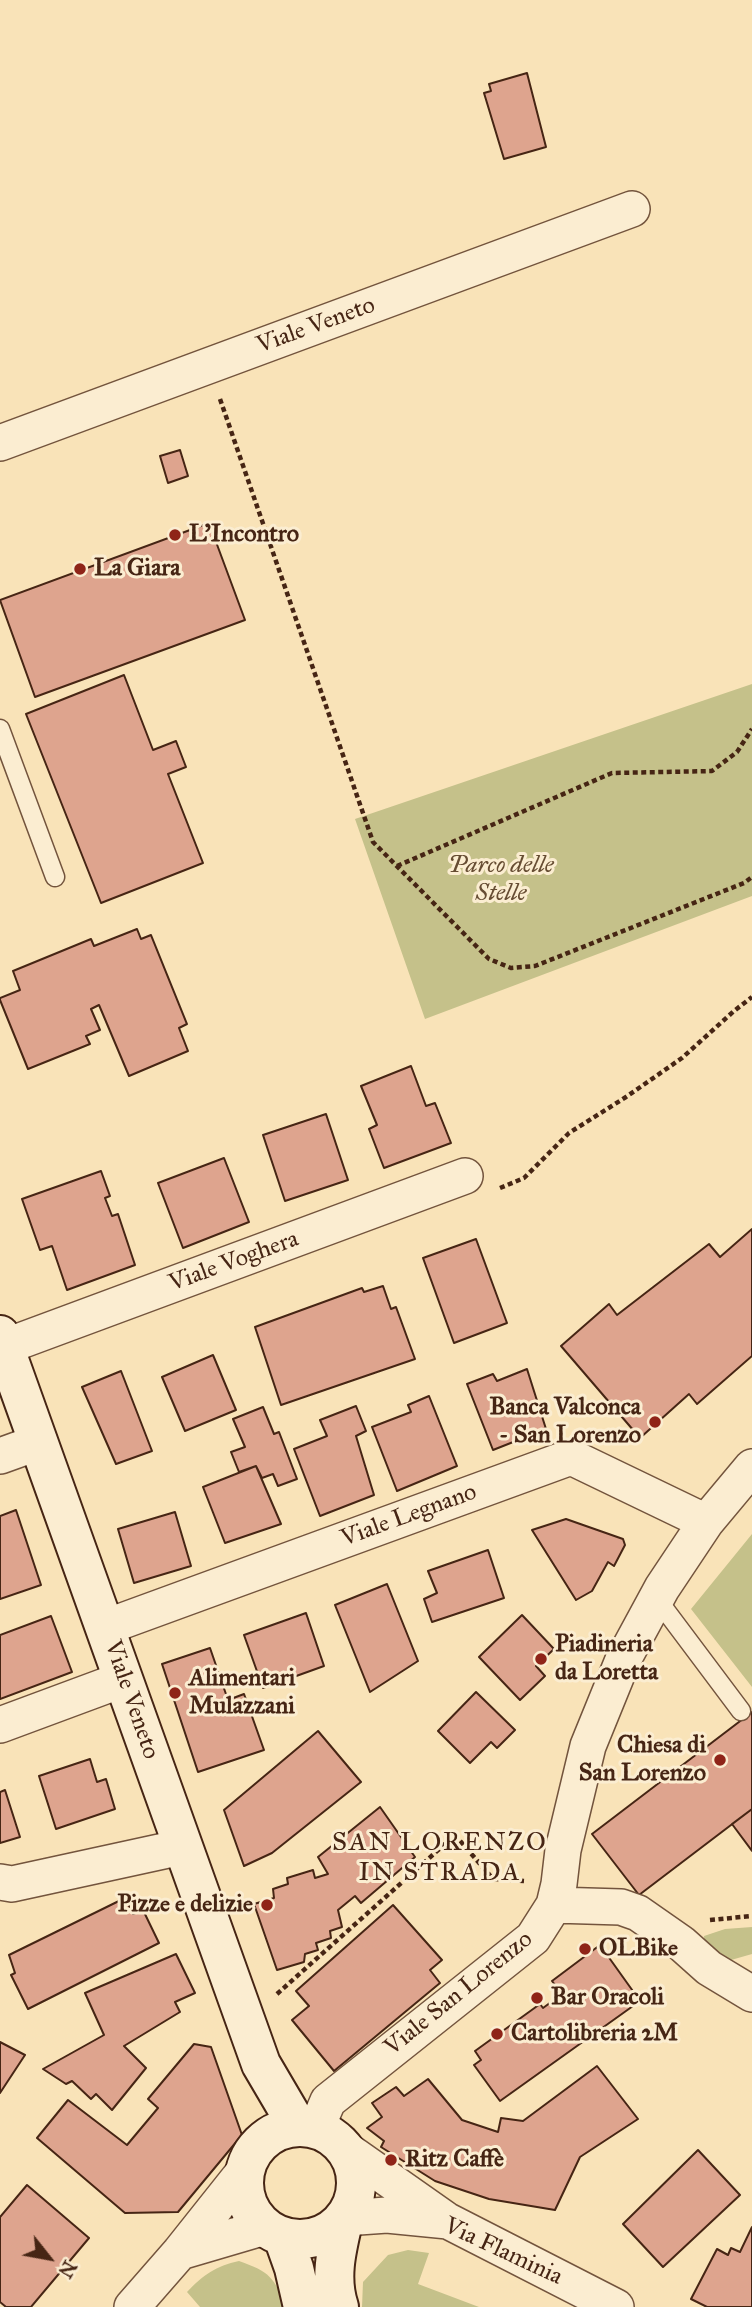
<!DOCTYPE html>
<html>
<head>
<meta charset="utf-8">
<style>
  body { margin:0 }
  #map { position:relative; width:752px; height:2307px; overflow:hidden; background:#f9e3b8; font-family:"IM FELL Great Primer",serif }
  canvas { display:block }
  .north { position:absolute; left:14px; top:2223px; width:70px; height:70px; -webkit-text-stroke:5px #fbedd1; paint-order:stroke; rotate:121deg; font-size:19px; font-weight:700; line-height:28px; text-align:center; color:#462514 }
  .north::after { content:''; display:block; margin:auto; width:24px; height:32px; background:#462514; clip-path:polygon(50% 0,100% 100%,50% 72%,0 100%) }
</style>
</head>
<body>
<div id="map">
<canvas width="752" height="2307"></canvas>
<div class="north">N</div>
</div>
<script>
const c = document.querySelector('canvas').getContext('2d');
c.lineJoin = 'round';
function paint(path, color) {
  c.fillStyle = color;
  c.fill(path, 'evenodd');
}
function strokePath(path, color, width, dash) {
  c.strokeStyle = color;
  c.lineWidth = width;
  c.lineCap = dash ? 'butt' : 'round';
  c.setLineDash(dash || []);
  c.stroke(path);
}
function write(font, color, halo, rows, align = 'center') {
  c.font = font + ' "IM FELL Great Primer",serif';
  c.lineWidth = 6;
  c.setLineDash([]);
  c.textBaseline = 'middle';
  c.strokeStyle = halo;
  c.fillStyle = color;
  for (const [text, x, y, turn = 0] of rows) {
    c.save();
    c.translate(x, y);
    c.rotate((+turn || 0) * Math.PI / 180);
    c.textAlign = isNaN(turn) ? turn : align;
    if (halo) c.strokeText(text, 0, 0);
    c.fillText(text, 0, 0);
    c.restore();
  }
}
paint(new Path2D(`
  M752,684V896L425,1019L355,819Z
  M752,1534V1687L691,1609Z
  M752,1927V1954L724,1962L705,1950L704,1936L725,1929Z
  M408,2250L429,2253L418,2284L479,2307H362L363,2282L388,2255Z
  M239,2261C270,2272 274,2277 286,2307H200L187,2292C203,2275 216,2266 239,2261Z`), '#c5c18a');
const building = new Path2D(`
  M527,73L546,147L504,159L484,93L491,91L489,84Z
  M180,450L188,476L168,483L160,456Z
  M209,523L245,620L35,697L0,600Z
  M124,675L153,750L176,741L186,767L168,774L203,863L101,903L26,714Z
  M137,929L141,939L151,935L187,1024L179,1028L188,1051L129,1076L99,1005L91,1009L100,1030L86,1036L90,1044L28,1069L0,1000V998L20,990L13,971L91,939L94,946Z
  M411,1066L426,1106L435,1103L451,1143L384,1168L369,1129L377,1125L361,1086Z
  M326,1114L348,1180L285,1201L263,1135Z
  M224,1158L249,1222L183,1248L158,1183Z
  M101,1171L110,1196L105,1198L112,1216L118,1214L135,1265L67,1290L52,1246L40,1250L22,1199Z
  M752,1229V1356L697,1404L689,1394L640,1438L561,1346L609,1304L617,1315L709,1244L720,1257Z
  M476,1239L507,1323L454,1343L423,1258Z
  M383,1286L391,1309L396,1307L415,1359L281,1405L255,1327L362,1288L364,1292Z
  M213,1355L236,1410L185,1431L162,1377Z
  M527,1369L546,1429L493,1450L467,1384L493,1374L497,1381Z
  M121,1371L152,1451L116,1464L82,1387Z
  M429,1396L457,1466L397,1491L372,1427L411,1412L408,1405Z
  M356,1406L366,1431L356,1436L374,1495L320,1516L294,1449L327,1436L320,1420Z
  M263,1407L274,1434L279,1432L297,1479L278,1486L273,1474L262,1478L256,1466L239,1472L231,1452L245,1447L233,1419Z
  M256,1466L281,1524L225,1543L203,1487Z
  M16,1510L41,1585L0,1599V1516Z
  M175,1512L191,1566L134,1583L118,1529Z
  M566,1519L623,1539L625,1545L614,1566L608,1562L592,1591L576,1600L532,1530Z
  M488,1550L504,1598L432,1622L424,1599L437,1593L428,1571Z
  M387,1584L418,1661L370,1692L335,1605Z
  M306,1613L324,1666L263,1688L244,1635Z
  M522,1615L554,1649L536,1666L545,1676L520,1700L479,1657Z
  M51,1616L72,1672L0,1699V1635Z
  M210,1648L228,1700L244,1694L264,1750L198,1772L162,1664Z
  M476,1692L515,1730L497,1748L491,1742L470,1763L438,1731Z
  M752,1712V1809L639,1895L592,1834Z
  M318,1731L361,1782L272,1853L244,1866L224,1810Z
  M90,1759L97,1782L106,1779L115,1809L56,1829L39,1776Z
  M5,1790L20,1837L0,1843V1792Z
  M380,1807L415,1857L361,1903L355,1896L338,1910L342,1927L330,1931L331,1938L316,1943L318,1950L305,1954L304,1962L277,1970L254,1904L274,1898L273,1889L288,1884L287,1878L313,1870L315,1878L328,1874L318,1857Z
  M752,1809V1851L732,1824Z
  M125,1898L133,1914L143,1910L159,1943L28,2009L11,1975L15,1973L9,1955Z
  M393,1905L442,1960L430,1970L440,1983L334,2071L292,2020L309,2006L296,1991Z
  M600,1945L640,2001L500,2101L474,2065L481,2060L475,2051L540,2004L543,2008L562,1994L552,1981Z
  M176,1954L195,1993L175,2002L180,2012L124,2046L146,2068L112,2110L96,2094L91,2099L72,2081L66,2084L43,2069L104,2035L85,1993Z
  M0,2042L25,2055L0,2093Z
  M194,2044L211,2047L242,2135L178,2212L125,2213L37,2138L68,2100L127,2145L158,2108L148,2099Z
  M597,2066L638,2119L580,2157L555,2210L489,2199L435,2181L381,2147L384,2141L367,2128L382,2117L372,2103L396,2087L404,2096L428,2079L462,2120L498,2132L501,2118L523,2121Z
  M698,2150L740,2195L663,2267L623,2224Z
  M27,2185L89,2238L31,2307H6L0,2302V2217Z
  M752,2227V2307H707L691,2299L717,2249L728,2255L731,2248L740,2252Z`);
paint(building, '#dea48e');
strokePath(building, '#462514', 2);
const service = new Path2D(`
  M0,729L55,877
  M657,1599L741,1711`);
const minor = new Path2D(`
  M0,443L632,209
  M4,1347L465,1176
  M0,1456L39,1442
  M106,1627L571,1457L706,1522
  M0,1725L124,1679
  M0,1882L12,1884L182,1847
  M554,1905L621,1907L638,1913L681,1943L709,1968L752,1994
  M316,2129L328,2101L533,1938L554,1905L559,1884L563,1850L588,1746L623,1660L662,1588L706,1522L752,1467
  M344,2148L445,2219
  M344,2218L387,2215L448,2221L616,2307
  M180,2252L265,2227
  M132,2307L180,2252L246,2169`);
const secondary = new Path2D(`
  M0,1335L261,2064L298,2127
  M244 2183a56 56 0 1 1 112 0a56 56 0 1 1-112 0Z
  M283,2237L294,2268L303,2307
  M339,2307C329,2277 337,2248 344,2218`);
strokePath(service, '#73543d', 21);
strokePath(minor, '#73543d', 38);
strokePath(secondary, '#462514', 42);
strokePath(new Path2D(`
  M220,399L373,842L489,959L511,968L535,966L744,883L752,877
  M397,866L612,773L712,771L737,752L752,729
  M500,1188L524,1178L569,1133L626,1097L682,1058L734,1011L752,997
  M710,1920L752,1916
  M277,1994L455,1835L493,1879L524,1881`), '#462514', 4.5, [5, 3.5]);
strokePath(service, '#fbedd1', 18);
strokePath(minor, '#fbedd1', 35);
strokePath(secondary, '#fbedd1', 38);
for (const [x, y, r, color] of [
  [175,535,7,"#8f2418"],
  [80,569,7,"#8f2418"],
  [655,1422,7,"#8f2418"],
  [541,1659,7,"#8f2418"],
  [175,1693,7,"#8f2418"],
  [720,1760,7,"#8f2418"],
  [267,1905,7,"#8f2418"],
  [585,1949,7,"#8f2418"],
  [537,1998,7,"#8f2418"],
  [497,2034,7,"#8f2418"],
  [391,2160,7,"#8f2418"]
]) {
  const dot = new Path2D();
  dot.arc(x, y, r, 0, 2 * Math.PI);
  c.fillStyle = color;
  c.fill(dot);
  strokePath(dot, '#fbedd1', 2.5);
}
write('24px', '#462514', '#fbedd1', [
  ["Viale Veneto",316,326,-20],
  ["Viale Voghera",234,1262,-20],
  ["Viale Legnano",409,1516,-20],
  ["Viale Veneto",131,1700,71],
  ["Viale San Lorenzo",459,1994,-39],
  ["Via Flaminia",503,2252,25]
]);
write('bold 24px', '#462514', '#fbedd1', [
  ["L'Incontro",189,535],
  ["La Giara",94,569],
  ["Banca Valconca",641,1408,"right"],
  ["- San Lorenzo",641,1436,"right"],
  ["Piadineria",555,1645],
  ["da Loretta",555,1673],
  ["Alimentari",189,1679],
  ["Mulazzani",189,1707],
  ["Chiesa di",706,1746,"right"],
  ["San Lorenzo",706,1774,"right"],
  ["Pizze e delizie",253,1905,"right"],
  ["OLBike",599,1949],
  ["Bar Oracoli",551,1998],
  ["Cartolibreria 2M",511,2034],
  ["Ritz Caffè",405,2160]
], 'left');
write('italic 24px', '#664c32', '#fbedd1', [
  ["Parco delle",501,866],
  ["Stelle",501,894]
]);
c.letterSpacing = '2px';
write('26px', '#462514', '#fbedd1', [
  ["SAN LORENZO",440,1844],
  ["IN STRADA",440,1874]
]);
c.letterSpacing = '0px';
</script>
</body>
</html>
